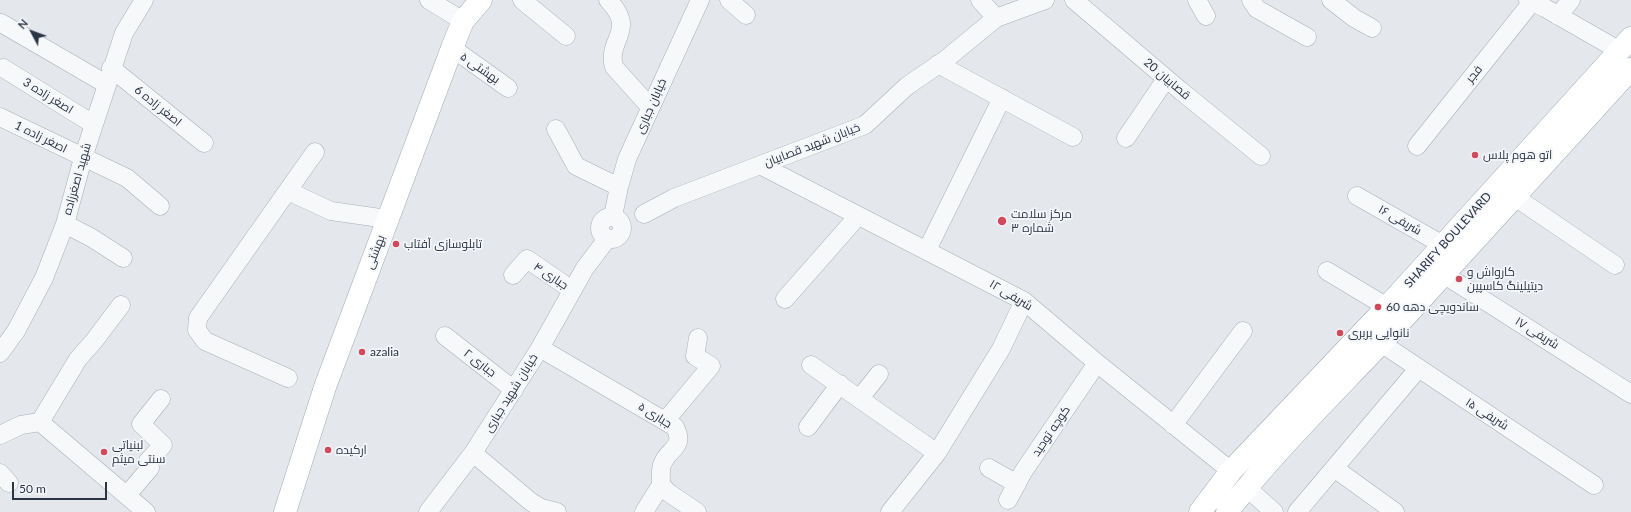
<!DOCTYPE html>
<html>
<head>
<meta charset="utf-8">
<style>
  body { margin:0 }
  #map { position:relative; width:1631px; height:512px; overflow:hidden; background:#e4e7ec; font-family:Lato,sans-serif }
  canvas { display:block }
  .north { position:absolute; left:12px; top:12px; width:40px; height:40px; -webkit-text-stroke:3px #f4f6f9; paint-order:stroke; rotate:311deg; font-size:11px; font-weight:700; line-height:16px; text-align:center; color:#2b3445 }
  .north::after { content:''; display:block; margin:auto; width:14px; height:18px; background:#2b3445; clip-path:polygon(50% 0,100% 100%,50% 72%,0 100%) }
  .scale { position:absolute; left:12px; top:482px; width:95px; height:18px; box-sizing:border-box; border:2px solid #2b3445; border-top:0; padding-left:5px; font-size:12px; line-height:14px; white-space:nowrap; color:#2b3445; -webkit-text-stroke:3px #f4f6f9; paint-order:stroke }
</style>
</head>
<body>
<div id="map">
<canvas width="1631" height="512"></canvas>
<div class="north">N</div>
<div class="scale">50 m</div>
</div>
<script>
const c = document.querySelector('canvas').getContext('2d');
c.lineJoin = 'round';
function strokePath(path, color, width, dash) {
  c.strokeStyle = color;
  c.lineWidth = width;
  c.lineCap = dash ? 'butt' : 'round';
  c.setLineDash(dash || []);
  c.stroke(path);
}
function write(font, color, halo, rows, align = 'center') {
  c.font = font + ' Lato,Cairo,sans-serif';
  c.lineWidth = 3.5;
  c.setLineDash([]);
  c.textBaseline = 'middle';
  c.strokeStyle = halo;
  c.fillStyle = color;
  for (const [text, x, y, turn = 0] of rows) {
    c.save();
    c.translate(x, y);
    c.rotate((+turn || 0) * Math.PI / 180);
    c.textAlign = isNaN(turn) ? turn : align;
    if (halo) c.strokeText(text, 0, 0);
    c.fillText(text, 0, 0);
    c.restore();
  }
}
const minor = new Path2D(`
  M429,0L463,21
  M522,0L566,36
  M608,0C638,31 606,39 614,67L650,107
  M729,0L746,15
  M980,0L996,18
  M1074,0L1181,91L1261,156
  M1197,0L1206,16
  M1251,0L1257,9L1307,37
  M1331,0L1354,18L1372,28
  M1528,0L1545,8L1620,51
  M1558,16L1571,0
  M1,23L106,84
  M452,48L508,88
  M938,64L1073,137
  M3,68L93,124
  M111,68L204,143
  M0,117L127,178L160,206
  M556,129L576,166L619,187
  M1126,138L1166,79
  M1417,146L1532,2
  M760,165L1024,301L1097,363L1231,471
  M288,191L331,211L387,219
  M1357,196L1443,245
  M1515,197L1615,265
  M644,214L674,198L865,125L907,86L945,60L996,18L1045,0
  M613,216L619,187L627,159L700,0
  M600 228a11 11 0 1 1 22 0a11 11 0 1 1-22 0Z
  M65,224L92,238L123,258
  M927,250L1002,98
  M1327,271L1387,307
  M1443,274L1631,394
  M513,275L527,259L572,290
  M785,299L858,216
  M445,336L514,390
  M1381,343L1594,485
  M540,348L675,427C686,449 667,448 662,465C660,471 661,479 661,485L669,493L697,512
  M0,353L16,331L44,278L65,224L83,158L124,33L144,0
  M811,365L937,453
  M288,378L205,341L197,330L198,318L315,152
  M860,398L879,374
  M666,420L711,366L695,356L698,338
  M40,422L78,359L94,341L121,305
  M1173,425L1243,331
  M808,427L840,384
  M0,435L21,425L40,422L146,512
  M473,453L531,502L541,508L557,512
  M989,468L1017,484
  M1334,468L1395,512
  M0,473L9,483
  M1246,487L1274,512
  M127,495L150,468L148,461L163,445L141,424L161,399
  M1008,500L1023,472L1097,363
  M428,512L473,453L540,348L585,268L607,239
  M644,512L661,485
  M890,512L937,453L1001,349L1024,301
  M1297,512L1418,369`);
const major = new Path2D(`
  M285,512L325,387L452,48L463,21L481,0
  M1200,512L1231,471L1387,307L1631,38
  M1227,512C1274,452 1329,398 1382,342C1465,252 1548,161 1631,69`);
strokePath(minor, '#a9aeb7', 19);
strokePath(major, '#a3abb8', 23);
strokePath(minor, '#f7f8fa', 18);
strokePath(major, '#fff', 22);
for (const [x, y, r, color] of [
  [1475,155,4,"#d1495b"],
  [1002,221,5,"#d1495b"],
  [396,244,4,"#d1495b"],
  [1459,279,4,"#d1495b"],
  [1378,307,4,"#d1495b"],
  [1340,333,4,"#d1495b"],
  [362,352,4,"#d1495b"],
  [328,450,4,"#d1495b"],
  [104,452,4,"#d1495b"]
]) {
  const dot = new Path2D();
  dot.arc(x, y, r, 0, 2 * Math.PI);
  c.fillStyle = color;
  c.fill(dot);
  strokePath(dot, '#f4f6f9', 1.5);
}
write('12px', '#2b3445', '#f4f6f9', [
  ["بهشتی ۵",480,68,35],
  ["فجر",1474,74,-51],
  ["قصابیان 20",1167,79,40],
  ["اصغر زاده 3",48,96,32],
  ["اصغر زاده 6",158,106,39],
  ["خیابان جباری",651,106,-66],
  ["اصغر زاده 1",41,137,26],
  ["خیابان شهید قصابیان",812,145,-21],
  ["شهید اصغرزاده",77,179,-74],
  ["شریفی ۱۶",1400,220,30],
  ["SHARIFY BOULEVARD",1448,240,-48],
  ["بهشتی",375,252,-69],
  ["جباری ۴",551,276,34],
  ["شریفی ۱۲",1011,295,31],
  ["شریفی ۱۷",1537,333,32],
  ["جباری ۲",480,363,38],
  ["خیابان شهید جباری",511,393,-58],
  ["شریفی ۱۵",1487,414,33],
  ["جباری ۵",655,415,32],
  ["کوچه توحید",1051,431,-56]
]);
write('12px', '#2b3445', '#f4f6f9', [
  ["اتو هوم پلاس",1483,155],
  ["مرکز سلامت",1011,214],
  ["شماره ۳",1011,228],
  ["تابلوسازی آفتاب",404,244],
  ["کارواش و",1467,272],
  ["دیتیلینگ کاسپین",1467,286],
  ["ساندویچی دهه 60",1386,307],
  ["نانوایی بربری",1348,333],
  ["azalia",370,352],
  ["لبنیاتی",112,445],
  ["سنتی میثم",112,459],
  ["ارکیده",336,450]
], 'left');
</script>
</body>
</html>
